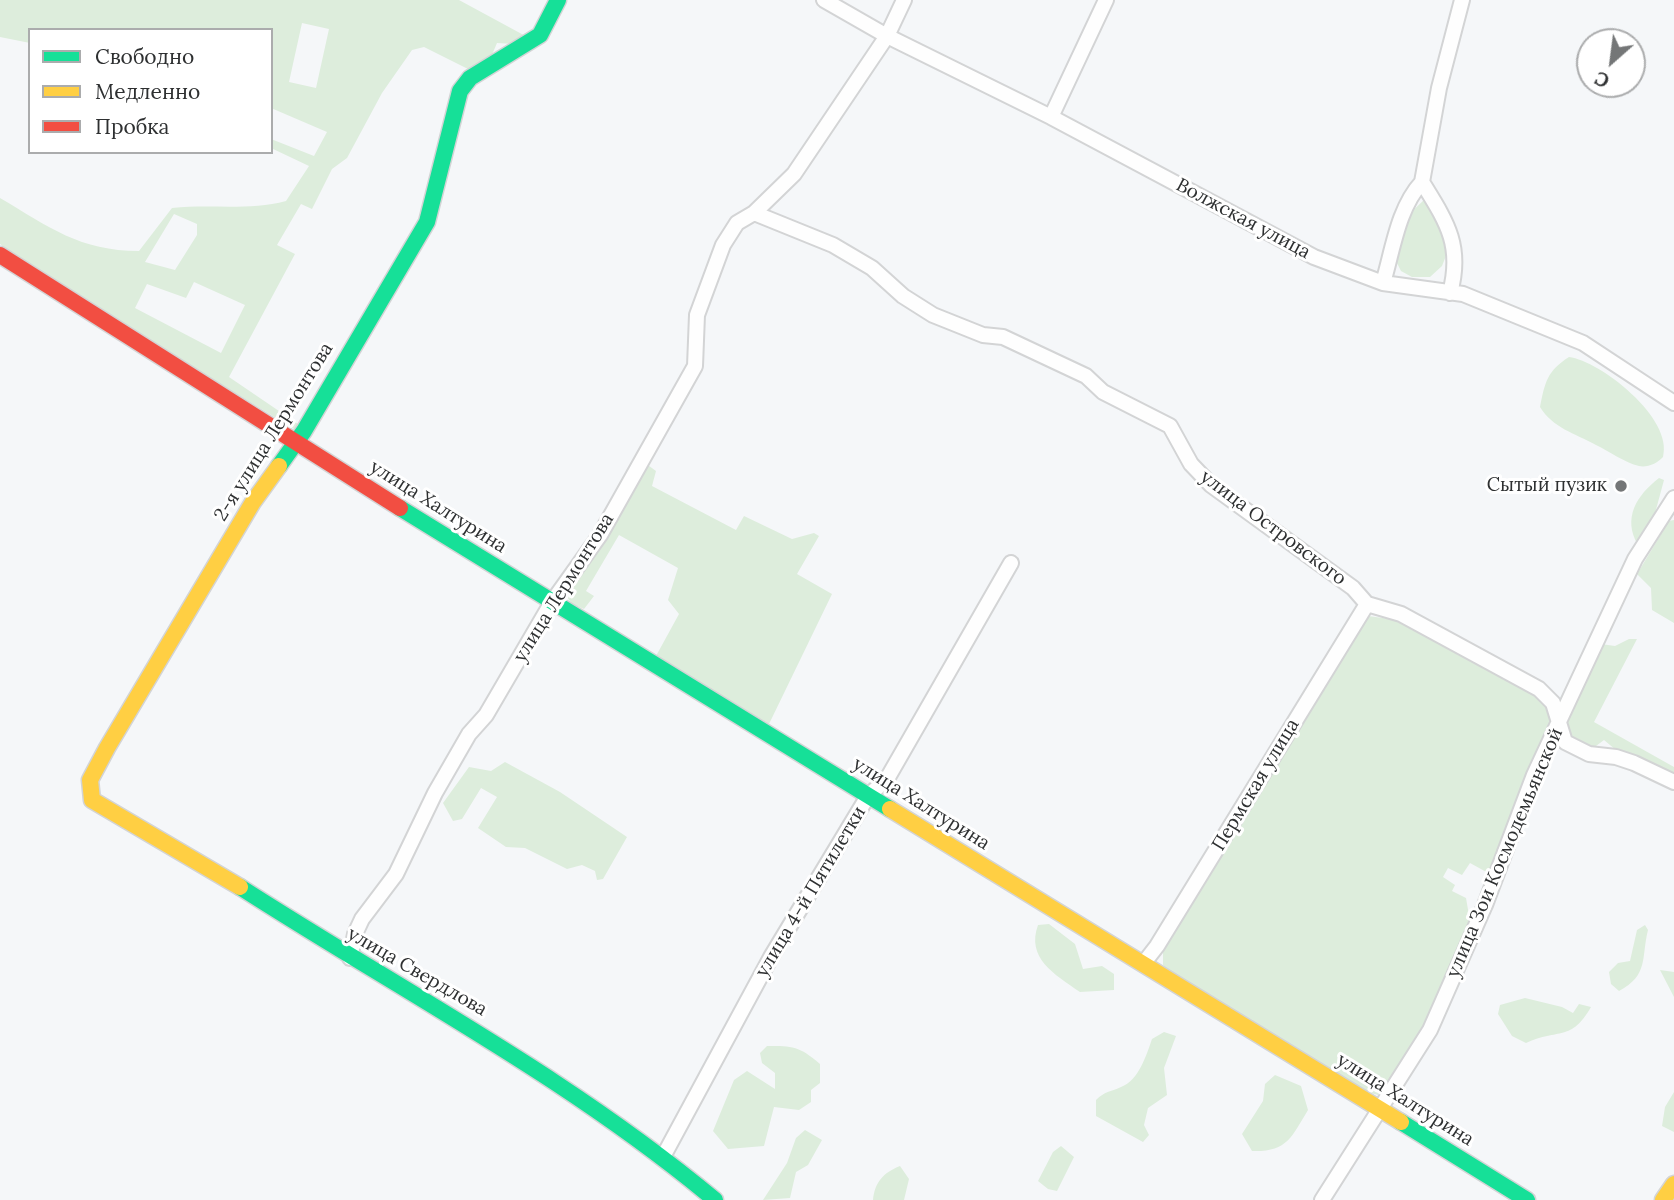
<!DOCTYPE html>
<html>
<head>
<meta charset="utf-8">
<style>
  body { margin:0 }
  #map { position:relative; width:1674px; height:1200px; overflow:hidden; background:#f5f7f9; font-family:Lora,serif }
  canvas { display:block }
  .legend { position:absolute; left:28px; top:28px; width:245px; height:126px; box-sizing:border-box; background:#fff; border:2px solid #abacad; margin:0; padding:9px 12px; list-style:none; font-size:21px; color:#2e3031 }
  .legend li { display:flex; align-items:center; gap:14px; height:35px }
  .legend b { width:35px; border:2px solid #abacad }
  .north { position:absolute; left:1576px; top:28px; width:70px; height:70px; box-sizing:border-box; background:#fff; border:2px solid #abacad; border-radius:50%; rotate:208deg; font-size:19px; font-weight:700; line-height:28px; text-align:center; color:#2e3031 }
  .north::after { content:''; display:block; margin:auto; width:24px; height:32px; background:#747677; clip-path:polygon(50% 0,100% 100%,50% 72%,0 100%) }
</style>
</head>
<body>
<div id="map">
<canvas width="1674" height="1200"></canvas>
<ul class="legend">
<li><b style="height:9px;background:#16e098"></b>Свободно</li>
<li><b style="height:9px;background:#ffcf43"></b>Медленно</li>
<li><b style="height:9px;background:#f24e42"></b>Пробка</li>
</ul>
<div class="north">С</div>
</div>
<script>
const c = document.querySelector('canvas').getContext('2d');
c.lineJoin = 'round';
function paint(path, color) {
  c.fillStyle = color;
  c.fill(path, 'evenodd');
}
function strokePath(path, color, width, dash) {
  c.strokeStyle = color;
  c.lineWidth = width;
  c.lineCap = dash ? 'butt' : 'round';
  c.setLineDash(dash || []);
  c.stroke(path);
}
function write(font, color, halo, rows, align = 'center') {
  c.font = font + ' Lora,serif';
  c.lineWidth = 6;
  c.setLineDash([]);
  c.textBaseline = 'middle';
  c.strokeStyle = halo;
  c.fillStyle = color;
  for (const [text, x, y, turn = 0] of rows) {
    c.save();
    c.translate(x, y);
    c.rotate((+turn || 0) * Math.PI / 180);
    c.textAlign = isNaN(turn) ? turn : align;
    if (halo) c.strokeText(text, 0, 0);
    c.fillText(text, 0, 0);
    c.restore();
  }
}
paint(new Path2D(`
  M0,0H459L531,39L514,44L497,43L491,57L472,71L424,47L412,50L382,93L347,158L332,169L312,209L301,204L277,245L295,254L229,377L301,426L294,429L54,282L0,244V198C49,227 80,251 139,251L172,208C211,204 249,211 286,201L309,166L271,148V139L314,156L327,132L271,108V30H30V43L0,37ZM302,23L329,29L316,88L289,82ZM174,214L197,224V235L175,270L145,262ZM194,282L245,305L221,353L135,308L147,284L186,298Z
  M1425,199L1434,207L1449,248L1442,266L1430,277H1412L1401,271L1396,261L1405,218Z
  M1569,357C1600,361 1674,418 1663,457C1658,463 1647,468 1639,466C1625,463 1609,451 1596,445C1574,433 1553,428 1540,407C1545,382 1547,371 1569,357Z
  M645,463L656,471L652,486L736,530L744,516L792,539L814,533L819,536L797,574L832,594L769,724L656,656L679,614L668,600L678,568L619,535L586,591L594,596L584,609L572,604L565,594Z
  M1659,478L1664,480L1654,517L1638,545C1622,518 1637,495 1659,478Z
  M1674,520V623L1652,610L1651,588L1637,574L1669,521Z
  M1368,616L1398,620L1537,694L1550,715L1549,738L1490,874L1470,863L1462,875L1448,868L1443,877L1455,885L1452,891L1466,898L1470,921L1435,1007L1421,1033L1378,1095L1367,1092L1171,973L1163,965V951L1237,821Z
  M1629,639H1637L1594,722L1674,767V778L1616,750L1604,740L1592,749L1576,745L1563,729L1601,644L1615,646Z
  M505,762L560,792L627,837L603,879L597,880L595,871L582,865L567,869L525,848L506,847L478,828L497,797L481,788L462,819L453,821L443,803L469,767L491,771Z
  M1049,924L1075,944L1083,969L1102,966L1114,974V990L1080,992C1054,974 1026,958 1038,925Z
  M1645,925L1648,930C1641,958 1649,975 1619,991L1611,984L1609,972L1618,963L1630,961L1637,930Z
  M1660,970L1674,972V997Z
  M1525,998L1562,1007L1573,1013L1579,1004L1591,1007C1571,1042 1559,1028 1526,1043L1512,1036L1498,1014L1500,1005Z
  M1164,1032L1176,1036L1164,1068L1167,1095L1148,1108L1144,1125L1149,1135L1143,1142L1096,1116V1100C1105,1091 1110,1092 1121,1087C1139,1080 1146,1056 1152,1039Z
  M767,1046C793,1046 799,1046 820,1064V1083L811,1090V1102L799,1110L774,1107L764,1146L728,1149L713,1131L734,1080L747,1071L775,1089V1073L762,1063L760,1053Z
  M1275,1075L1301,1086L1308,1110C1291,1138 1287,1152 1252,1151L1242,1134L1263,1101L1265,1084Z
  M1674,1092V1132L1662,1126L1665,1107Z
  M805,1130L822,1140L808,1165L796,1172L790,1198L763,1200L787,1163L796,1138Z
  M1061,1146L1074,1157L1057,1191L1048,1189L1038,1181L1053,1152Z
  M900,1166L909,1179L904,1200H873C875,1182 883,1173 900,1166Z`), '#ddeddc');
const street = new Path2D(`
  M824,0L887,36L1051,117L1314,257L1383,283L1463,294L1583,343L1674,403
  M1051,117L1106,0
  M754,213L833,245L872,268L903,296L933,315L983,335L1003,337L1086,376L1103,392L1170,426L1191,464L1211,485L1353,588L1367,604L1401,614L1539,689L1553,703L1565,742L1589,754L1616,757L1634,763L1674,782
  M1383,283C1393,249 1398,208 1422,182
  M1450,293C1463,245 1446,221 1422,182L1439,88L1462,0
  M350,958L355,934L362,919L396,874L435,793L469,734L486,715L552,602L600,535L695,366L697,315L723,245L737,223L754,213L794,174L887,36L904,0
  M1143,964L1157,946L1367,604
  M664,1155L771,957L868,796L887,779L1011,563
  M1322,1200L1430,1030L1485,905L1534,775L1576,685L1635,559L1674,498`);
const fast = new Path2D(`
  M279,466L304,431L427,222L460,91L470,78L540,35L558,0
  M400,508L890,809
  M240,887C400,990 569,1078 715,1200
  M1401,1122L1527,1200`);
const slow = new Path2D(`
  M890,809L1401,1122
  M240,887L92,800L90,780L107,748L253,502L279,466
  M1663,1200L1674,1184`);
const jam = new Path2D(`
  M0,255L400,508`);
strokePath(street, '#d3d4d5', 18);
strokePath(fast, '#d3d4d5', 19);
strokePath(slow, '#d3d4d5', 19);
strokePath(jam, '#d3d4d5', 19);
strokePath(street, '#fefefe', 14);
strokePath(fast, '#16e098', 16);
strokePath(slow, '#ffcf43', 16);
strokePath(jam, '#f24e42', 16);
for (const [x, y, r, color] of [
  [1621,486,7,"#747677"]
]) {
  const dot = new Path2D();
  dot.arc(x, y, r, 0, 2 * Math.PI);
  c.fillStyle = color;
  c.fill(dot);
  strokePath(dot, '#fff', 2.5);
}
write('19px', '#2e3031', '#fff', [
  ["Волжская улица",1243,219,28],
  ["2-я улица Лермонтова",274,432,-58],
  ["улица Халтурина",438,507,32],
  ["улица Островского",1273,528,37],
  ["улица Лермонтова",564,588,-58],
  ["Пермская улица",1256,785,-59],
  ["улица Халтурина",921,804,32],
  ["улица Зои Космодемьянской",1505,853,-67],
  ["улица 4-й Пятилетки",811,892,-59],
  ["улица Свердлова",417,972,30],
  ["улица Халтурина",1405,1100,32]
]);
write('19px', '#2e3031', '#fff', [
  ["Сытый пузик",1607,486]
], 'right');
</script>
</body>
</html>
